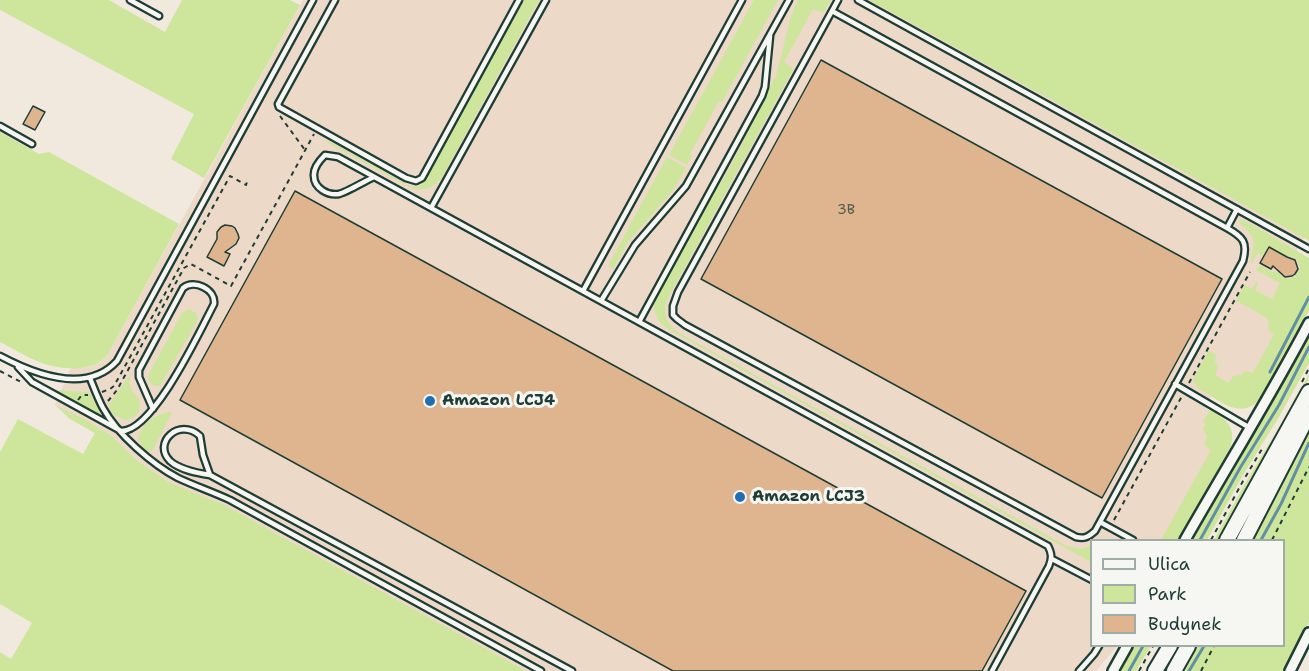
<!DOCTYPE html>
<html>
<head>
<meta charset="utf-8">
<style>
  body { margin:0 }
  #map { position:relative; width:1309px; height:671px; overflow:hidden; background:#f1e9de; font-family:"Shantell Sans",sans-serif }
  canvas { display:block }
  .legend { position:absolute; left:1090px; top:539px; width:195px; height:108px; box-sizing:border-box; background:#f6f6f2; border:2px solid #a0aca6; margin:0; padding:8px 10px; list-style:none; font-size:18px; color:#1f3d34 }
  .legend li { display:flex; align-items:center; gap:12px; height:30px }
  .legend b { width:30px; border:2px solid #a0aca6 }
</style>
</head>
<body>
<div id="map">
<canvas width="1309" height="671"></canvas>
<ul class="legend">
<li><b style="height:8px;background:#f6f6f2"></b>Ulica</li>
<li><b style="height:16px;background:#cee69c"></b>Park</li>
<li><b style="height:16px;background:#dfb590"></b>Budynek</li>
</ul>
</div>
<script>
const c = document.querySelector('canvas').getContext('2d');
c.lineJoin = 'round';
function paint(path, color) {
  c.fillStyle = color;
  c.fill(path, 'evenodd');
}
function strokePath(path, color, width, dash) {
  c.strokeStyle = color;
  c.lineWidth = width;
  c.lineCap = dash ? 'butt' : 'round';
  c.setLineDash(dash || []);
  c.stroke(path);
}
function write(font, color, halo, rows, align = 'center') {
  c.font = font + ' "Shantell Sans",sans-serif';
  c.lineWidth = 6;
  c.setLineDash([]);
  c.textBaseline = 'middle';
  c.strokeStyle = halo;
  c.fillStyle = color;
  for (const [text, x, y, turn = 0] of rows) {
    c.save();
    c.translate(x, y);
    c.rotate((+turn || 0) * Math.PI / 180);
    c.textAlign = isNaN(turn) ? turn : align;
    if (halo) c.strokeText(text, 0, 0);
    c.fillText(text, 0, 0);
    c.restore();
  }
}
paint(new Path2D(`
  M303,0H883L1307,232L1295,254L1309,263L1264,389L1216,399L1212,397L1205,408L1210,411L1223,431L1176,540H1092V646H1117L1096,671H494L83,455L95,433L70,419L55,405L71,368L90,367L101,362L108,354Z`), '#ecd9c7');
paint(new Path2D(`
  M0,0H109L165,32L182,0H290L300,5L204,178L171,159L194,114L0,10Z
  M524,0H539L442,177C434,188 423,192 411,188L323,140L331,142L410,186L415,187L422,185Z
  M754,0H778L722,102L719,101L690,154L692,156L687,165L669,155Z
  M798,0H831L823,13L813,9L784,62L792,68L793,70L669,296C661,312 666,325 681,334L1067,546L1082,549L1091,545V562L666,328C656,319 651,310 656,296L717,184L720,185L745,139L743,138L776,76L791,16Z
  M869,0H1309V241L1308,240Z
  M0,132L39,154L49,152L179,224L108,354C100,364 92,367 79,368C45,370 29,357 0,342Z
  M667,157L686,168L674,189L628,242L614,267L613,269L609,267V264Z
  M1242,219L1309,258V311L1261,398C1241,421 1222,402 1201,390L1197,387L1193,380L1209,350L1216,355L1215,362L1218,367L1215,375L1229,383L1233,376L1241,375L1245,371L1253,373L1274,334L1268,330L1269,323L1266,317L1236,301L1245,285L1252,289L1256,282L1258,284L1255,290L1272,299L1280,283L1256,270L1260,265L1272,272H1279L1280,274L1287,279L1296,276L1300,268L1297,260L1289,255L1283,257L1282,253L1269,246L1263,256L1257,253L1251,265C1251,244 1262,241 1239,223L1240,220Z
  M189,309L196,313L198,320L161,384L159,386L152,385L148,379L149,374L182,313Z
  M1309,334V363L1279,417L1243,475L1207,540H1191Z
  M131,373C130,378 129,383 131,388C132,392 137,395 139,400C143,411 135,419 125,420L112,414L109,405Z
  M1309,374C1309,394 1263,458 1251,479C1239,499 1229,520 1218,540H1214L1246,482L1289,411Z
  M55,390L88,392L90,394L103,417L55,392Z
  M55,405L84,419L112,436L135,459L168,482L224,505L526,671H0V652L11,659L32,623L0,604V452L18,419L83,454L95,433L70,419Z
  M1210,410C1226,419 1236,426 1231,446L1180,540H1161L1211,450L1204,445L1207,437L1203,429L1206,424L1203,422Z
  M168,412L172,413L152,451L144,450L138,438C141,424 155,415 168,412Z
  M1309,425V622L1285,671H1183L1197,646H1284V540H1253L1278,494Z
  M1133,646H1151L1136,671H1119Z`), '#cee69c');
strokePath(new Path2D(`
  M1270,372L1309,297
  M1200,540L1240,468L1279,405L1309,347
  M1261,540L1281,504L1309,443
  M1129,671L1143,646
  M1189,671L1204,646`), '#6190a2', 3);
const building = new Path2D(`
  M821,60L1222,279L1102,498L701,279Z
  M33,106L45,112L35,130L23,124Z
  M295,191L1026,591L982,671H673L180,400Z
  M225,225L232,226L235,228L238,234L239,238L236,244L225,252L230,254L224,266L207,257L217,239V232L221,227Z
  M1269,247L1287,257L1295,260L1298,269L1295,274L1292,276L1285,277L1273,266L1271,269L1260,263Z`);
paint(building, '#dfb590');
strokePath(building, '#1f3d34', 1.5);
const service = new Path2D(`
  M130,0L159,16
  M335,0L278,104L279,107L406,178L416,181L422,178L519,0
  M858,0L1309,249
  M832,11L1227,228C1243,237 1248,242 1243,261L1095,531C1088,537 1085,539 1076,537L685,325L677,319L673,315V306L678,292L838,0
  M0,126L32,144
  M374,177C365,181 347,192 339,194C328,196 314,188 314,176C313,168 320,160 325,155L338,157L1048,546C1052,554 1052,558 1049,566L992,671
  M431,208L546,0
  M1227,228L1237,209
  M583,291L742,0
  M601,301L635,245L686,186L789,0
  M639,322L762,96L765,87L770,36
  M0,356C34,374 86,395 117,361L313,0
  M18,367L32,382L121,431C153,432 200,331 214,304C216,289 194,279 183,288L139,370V377L153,409
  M90,378C94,388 98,399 103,408C117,434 153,465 178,478C195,486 213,492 230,500L541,671
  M1175,384L1250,428
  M210,475L203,455L200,436C179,417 152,443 170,461C180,470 197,473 210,475L572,671
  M1100,522L1133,540
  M1052,559L1092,580
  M1079,671L1094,654L1099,646`);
const minor = new Path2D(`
  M1185,540C1226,468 1270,397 1309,323
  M1113,671L1127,646
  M1290,671L1309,633`);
const secondary = new Path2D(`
  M1227,540L1309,392
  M1244,540L1309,414
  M1155,671L1170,646
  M1174,671L1188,646`);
strokePath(service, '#1f3d34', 9);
strokePath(minor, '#1f3d34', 14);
strokePath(secondary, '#1f3d34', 18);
strokePath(new Path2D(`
  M280,116L305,150
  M0,371L21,382
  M1302,382L1309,368
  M1189,383L1250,272
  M102,392L110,389L114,386L230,176L246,185L247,182
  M78,400L82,395H88
  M108,401L117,390L184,268L191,264L231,286L314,134
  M1114,520L1182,396
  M1211,540L1243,481L1262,449
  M1272,540L1309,467
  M1139,671L1153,646
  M1201,671L1214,646`), '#1f3d34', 2, [4.5, 4.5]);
strokePath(service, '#f6f6f2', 4.5);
strokePath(minor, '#f6f6f2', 9);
strokePath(secondary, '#f6f6f2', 14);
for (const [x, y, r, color] of [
  [430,401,6,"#1f6fb2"],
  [740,497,6,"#1f6fb2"]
]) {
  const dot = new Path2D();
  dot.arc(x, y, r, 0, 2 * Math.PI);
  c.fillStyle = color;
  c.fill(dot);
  strokePath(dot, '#f6f6f2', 2);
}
write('14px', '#4f5b4b', null, [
  ["3B",846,210]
]);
write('bold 16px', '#1f3d34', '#f6f6f2', [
  ["Amazon LCJ4",442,401],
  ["Amazon LCJ3",752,497]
], 'left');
</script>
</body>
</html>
